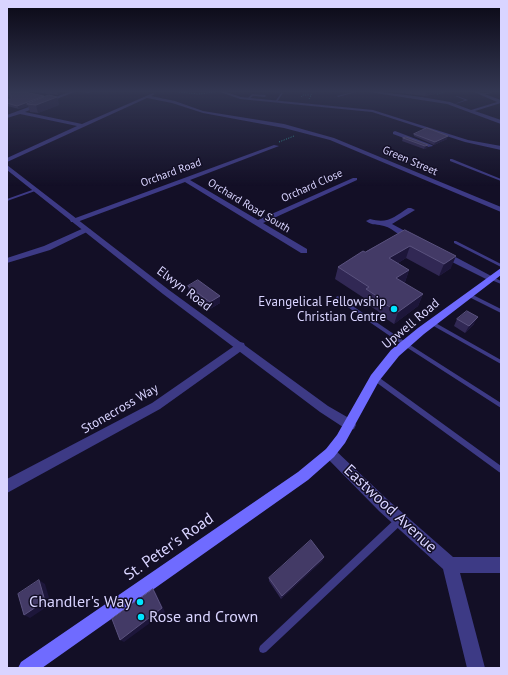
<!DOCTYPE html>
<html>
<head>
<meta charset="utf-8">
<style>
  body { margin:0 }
  #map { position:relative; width:508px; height:675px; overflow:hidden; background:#130f26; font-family:"PT Sans",sans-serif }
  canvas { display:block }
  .frame { position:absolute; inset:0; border:8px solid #d9d4ff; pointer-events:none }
</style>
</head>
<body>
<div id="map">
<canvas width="508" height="675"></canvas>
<div class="frame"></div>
</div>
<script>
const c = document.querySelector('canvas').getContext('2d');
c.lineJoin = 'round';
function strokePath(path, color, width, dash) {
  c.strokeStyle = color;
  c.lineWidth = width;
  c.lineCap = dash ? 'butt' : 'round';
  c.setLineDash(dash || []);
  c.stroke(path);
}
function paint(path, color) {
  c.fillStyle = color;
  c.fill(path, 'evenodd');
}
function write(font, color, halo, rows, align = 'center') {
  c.font = font + ' "PT Sans",sans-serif';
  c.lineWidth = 3;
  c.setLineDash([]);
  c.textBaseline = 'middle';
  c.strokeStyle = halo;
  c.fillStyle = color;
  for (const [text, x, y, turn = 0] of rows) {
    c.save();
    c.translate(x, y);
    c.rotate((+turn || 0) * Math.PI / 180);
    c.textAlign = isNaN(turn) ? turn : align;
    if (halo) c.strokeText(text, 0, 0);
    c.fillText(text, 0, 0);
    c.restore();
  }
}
strokePath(new Path2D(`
  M179,92L198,94L216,92
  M437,94L445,92
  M301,97L303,95H311
  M309,99L313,92
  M279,142L294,136`), '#2fb8b0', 1, [1, 1.5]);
paint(new Path2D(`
  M81,92H90L89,93Z
  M273,92H278L283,93L277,102H275L281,93Z
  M353,92H356L338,97L337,96Z
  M491,92L492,93L482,95L481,94Z
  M252,94L265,95L266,96L265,97L253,96L249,99H247Z
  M455,96H457L468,100L452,105L465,100Z
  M450,159H452L501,179V181L450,161Z
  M35,189L38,190L7,201V199Z
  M454,241H456L501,264V267L454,243Z
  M489,277H493L501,281V284L489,279Z
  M467,294H471L501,309V313L467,296Z
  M338,296L407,343L501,403V408L403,345L336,299V297Z
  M432,321L501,360V364L430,324V322Z
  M373,376H377L501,466V473L499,472L373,380L372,378Z
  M399,517L402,518L403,521L402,524L266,652L263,653L260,652L259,649L260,646L396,518Z`), '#3d3a85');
paint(new Path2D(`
  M69,92H74L25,112L82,124L153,93L155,94L151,96L175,101L203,111L284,124L334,138L501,207V212L330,140L284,128L203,113L172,103L147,98L7,162V158L77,126L20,114L7,118V115Z
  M220,92H226L241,97L373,110L468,140L501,146V150L465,142L372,112L240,99Z
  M369,92H381L422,97L450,102L471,110L497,102L474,92H479L501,100V103L475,111L501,120V124L447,104Z
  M395,131L432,145L433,146L428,147L393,134V132Z
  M274,145L279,146L190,180L258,220L353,178H357V180L263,223L307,249V253H301L185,182L77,222H71L70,220Z
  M408,208H411L415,210L392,224L416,237V241C404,243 395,228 384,226C378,224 372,226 366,221L370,219C388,224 394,217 408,208Z
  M84,228H87L91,230L50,250L7,263V258L44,246Z
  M440,252H446L495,278L491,281L488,280L440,256Z
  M240,342L244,343L245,346L244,349L160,409L7,493V479L152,403Z
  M330,447L334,449L389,501L453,557H501V573H460L485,668H467L443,569L379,511L326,457L324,453L326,449Z`), '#3d3a85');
paint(new Path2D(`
  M7,165L169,290L328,406L354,421L356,425L354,429L350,430L346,429L320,412L163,294L7,170Z`), '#3d3a85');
paint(new Path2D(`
  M501,268V275L424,334L399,356L379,381L345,443L334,457L308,480L42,668H18L21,662L298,472L326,449L337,435L371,375L391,350L418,328Z`), '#6f6bff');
paint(new Path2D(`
  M7,92L44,96L45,97H57L59,105L38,113L30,112L28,106L19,109L7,106V99H11V98L7,97Z
  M32,92H57L58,95Z
  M392,92H443L425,96Z
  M414,134L447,139L434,145L414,136Z
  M403,138L428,145L427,148L424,149L402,141Z
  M405,230L451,268L439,276L406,258L398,263L409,270L405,282L404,283L423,294L418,306L394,324L379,314V312L363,301L364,298L335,279L338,267Z
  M188,286L220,296V303L210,309L189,293Z
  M457,319L474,324L465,333L454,326Z
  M324,557L322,561L281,599L269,581V578Z`), '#312854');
paint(new Path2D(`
  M426,92H443L425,96Z
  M44,96L45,99L27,104L28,106L19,109L17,106Z
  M57,97L59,105L38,113L36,105Z
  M448,136L447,139L434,145L435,142Z
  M428,145L427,148L424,149L425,146Z
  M410,246L406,258L386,270L389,258Z
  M456,256L451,268L439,276L444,264Z
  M409,270L405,282L392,290L396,278Z
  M423,294L418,306L394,324L398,312Z
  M220,296V303L210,309V302Z
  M478,317L474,324L465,333L469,326Z
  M324,557L322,561L281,599L282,596Z
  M39,580L45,584L51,604L30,618L24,615Z
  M153,589L156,593L165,612L124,642L120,640Z`), '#1d163a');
const building = new Path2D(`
  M7,92H25L44,96L17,106L7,103V99H11V95L7,94Z
  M49,95L57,97L36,105L27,104Z
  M427,128L448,136L435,142L414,134Z
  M406,137L428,145L425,146L403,138Z
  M405,230L456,256L444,264L410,246L389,258L409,270L396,278L423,294L398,312L382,302L384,301L366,289L369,287L338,267L363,251L365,252Z
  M198,280L220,296L210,302L188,286Z
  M467,311L478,317L469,326L457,319Z
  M311,540L324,557L282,596L269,578Z
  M39,580L45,601L24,615L18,594Z
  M153,589L162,608L120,640L112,619Z`);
paint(building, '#433a66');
strokePath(building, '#5a527e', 1);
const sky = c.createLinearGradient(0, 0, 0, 186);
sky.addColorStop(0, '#0a0815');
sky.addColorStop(0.49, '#333752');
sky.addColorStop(1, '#33375200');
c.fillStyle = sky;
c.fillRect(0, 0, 508, 186);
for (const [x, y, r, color] of [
  [394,309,4,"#00e5ff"],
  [140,602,4,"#00e5ff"],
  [141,617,4,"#00e5ff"]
]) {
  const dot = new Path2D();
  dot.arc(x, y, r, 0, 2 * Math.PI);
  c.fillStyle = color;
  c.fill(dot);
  strokePath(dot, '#130f26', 1.5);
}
write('11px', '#d9d4ff', '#130f26', [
  ["Green Street",410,161,23],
  ["Orchard Road",171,173,-20],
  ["Orchard Close",312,186,-24],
  ["Orchard Road South",249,206,31]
]);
write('13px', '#d9d4ff', '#130f26', [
  ["Elwyn Road",184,289,37],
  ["Upwell Road",411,324,-40],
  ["Stonecross Way",120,409,-30]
]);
write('13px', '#d9d4ff', '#130f26', [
  ["Evangelical Fellowship",386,302],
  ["Christian Centre",386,317]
], 'right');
write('16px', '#d9d4ff', '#130f26', [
  ["Eastwood Avenue",390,509,43],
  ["St. Peter's Road",169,547,-35]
]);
write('16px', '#d9d4ff', '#130f26', [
  ["Chandler's Way",132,602],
  ["Rose and Crown",149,617,"left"]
], 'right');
</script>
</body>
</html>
